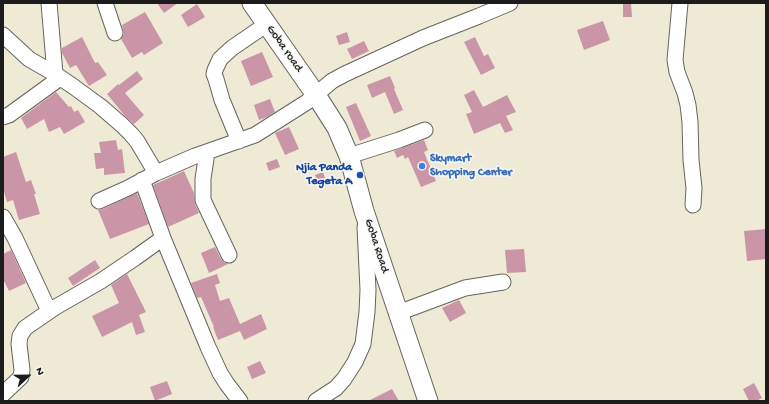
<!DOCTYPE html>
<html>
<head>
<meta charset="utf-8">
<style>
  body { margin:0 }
  #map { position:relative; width:769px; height:404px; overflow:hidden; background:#efead6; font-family:"Gochi Hand",sans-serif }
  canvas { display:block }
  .frame { position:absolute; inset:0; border:4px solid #1c1c1c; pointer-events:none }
  .north { position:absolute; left:8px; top:356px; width:40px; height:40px; -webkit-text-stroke:3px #f6f6f2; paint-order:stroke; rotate:68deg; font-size:11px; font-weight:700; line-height:16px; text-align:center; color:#1c1c1c }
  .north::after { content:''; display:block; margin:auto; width:14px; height:18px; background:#1c1c1c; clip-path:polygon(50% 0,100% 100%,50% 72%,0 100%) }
</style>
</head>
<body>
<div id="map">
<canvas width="769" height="404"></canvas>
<div class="frame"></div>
<div class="north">N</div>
</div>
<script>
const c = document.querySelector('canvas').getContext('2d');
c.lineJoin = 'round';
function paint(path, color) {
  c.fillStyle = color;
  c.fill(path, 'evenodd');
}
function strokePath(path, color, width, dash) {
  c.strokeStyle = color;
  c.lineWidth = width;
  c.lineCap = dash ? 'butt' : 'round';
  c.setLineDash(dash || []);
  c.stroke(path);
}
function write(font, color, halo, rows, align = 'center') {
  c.font = font + ' "Gochi Hand",sans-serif';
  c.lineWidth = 3;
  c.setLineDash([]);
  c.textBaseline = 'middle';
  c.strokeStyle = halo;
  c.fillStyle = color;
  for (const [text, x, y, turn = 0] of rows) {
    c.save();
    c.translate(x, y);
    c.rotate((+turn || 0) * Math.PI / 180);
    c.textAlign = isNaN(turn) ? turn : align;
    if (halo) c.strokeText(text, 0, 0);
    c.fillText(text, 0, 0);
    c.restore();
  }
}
paint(new Path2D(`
  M157,3H178L164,13Z
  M623,3H631L632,17H623Z
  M197,4L205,17L188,27L181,15Z
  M145,12L163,43L144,55L142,52L132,58L121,39L124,34L122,25Z
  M603,21L610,40L584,50L577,30Z
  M347,32L350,42L339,45L336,36Z
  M82,37L95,63L98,62L107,75L89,86L76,65L70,68L62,53V48Z
  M475,37L484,56L488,54L495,68L481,75L464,42Z
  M364,41L369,51L352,59L347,49Z
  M262,52L273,77L251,86L241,61Z
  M137,71L143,79L125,93L144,115L134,124L125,116L107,94L118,84L119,85Z
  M390,76L395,88L394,89L403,110L394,114L385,92L372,98L367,85Z
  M474,90L483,107L507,95L516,112L506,116L513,130L505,133L500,123L474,134L466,114L472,112L464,95Z
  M56,92L69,107L71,106L74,112L78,110L85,122L64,134L60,127L49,132L44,119L27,129L21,118Z
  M270,99L275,112L267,117L259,120L254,105Z
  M356,103L371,136L360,141L346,107Z
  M289,127L299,149L285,155L275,133Z
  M116,140L118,150L122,149L125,173L104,175V168L96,169L94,153H101L99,142Z
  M424,140L428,150L424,152L436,181L421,187L408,157L405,159L403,155L397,158L394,151Z
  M16,152L26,182L31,180L36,194H34L40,214L19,220L13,200L7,202L3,188V157Z
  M277,159L280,167L269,171L266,163Z
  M184,171L194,193L195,204L199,213L168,227L153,185Z
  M323,172L327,185L319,187L315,175Z
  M137,193L149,224L110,239L98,210L103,209Z
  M766,229V259L747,261L744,231Z
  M215,247L221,259L224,262L228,264L209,273L201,253Z
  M524,249L526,272L507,273L505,250Z
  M11,250L26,283L9,291L3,279V254Z
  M95,260L100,268L73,286L68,278Z
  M127,274L146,312L139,315L145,332L136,335L132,322L102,337L92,316L119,303L111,285Z
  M217,274L220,283L215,285L220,301L229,298L240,324L261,314L267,329L244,340L240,331L218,340L213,327H214L201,297L197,298L191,283Z
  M459,300L466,313L450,322L442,308Z
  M260,361L266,373L252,379L247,367Z
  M167,381L172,394L155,401L150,387Z
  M754,383L762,398L756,401H749L743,389Z
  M392,389L399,401H368Z`), '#ca96a7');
const minor = new Path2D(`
  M49,3L55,74
  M105,3L115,33
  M680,3L675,60L677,72L685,93L688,105L690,122L691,160L694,188L693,205
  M3,35L29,59L55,74L74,87L100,106L122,125L131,134L137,141L156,173
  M3,117L9,115L60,78
  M239,141L222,100L216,79L214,74L215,70L220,59L232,48L267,24
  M207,152L203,179V200L229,255
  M349,156L399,140L425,130
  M142,180L163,238L208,347L220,373L227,384L240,401
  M99,201L128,188L156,173L195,156L255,135L307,102L332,81L345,74L423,38L479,16L510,3
  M3,217L15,238L49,311
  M398,313L465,288L503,282
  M3,394L21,377L22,370L19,344L20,336L25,328L54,308L101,281L135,258L163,238
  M316,401L336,388L344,379L355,362L363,344L367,312L368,290L365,227`);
const major = new Path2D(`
  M252,3L316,95L337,128L349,156L364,211L428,401`);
strokePath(minor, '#66645d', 17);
strokePath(major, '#66645d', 21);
strokePath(minor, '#fff', 15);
strokePath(major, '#fff', 19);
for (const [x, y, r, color] of [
  [422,166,4,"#3f7fe0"],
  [360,175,4,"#1a4fb4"]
]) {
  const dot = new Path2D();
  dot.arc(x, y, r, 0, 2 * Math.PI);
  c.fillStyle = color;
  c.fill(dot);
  strokePath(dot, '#f6f6f2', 1.5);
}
write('12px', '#1c1c1c', '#f6f6f2', [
  ["Goba road",284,49,55],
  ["Goba Road",376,246,72]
]);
write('bold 12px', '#366cbe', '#f6f6f2', [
  ["Skymart",430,159],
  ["Shopping Center",430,173]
], 'left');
write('bold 12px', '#164399', '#f6f6f2', [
  ["Njia Panda",352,168],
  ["Tegeta A",352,182]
], 'right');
</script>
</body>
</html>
